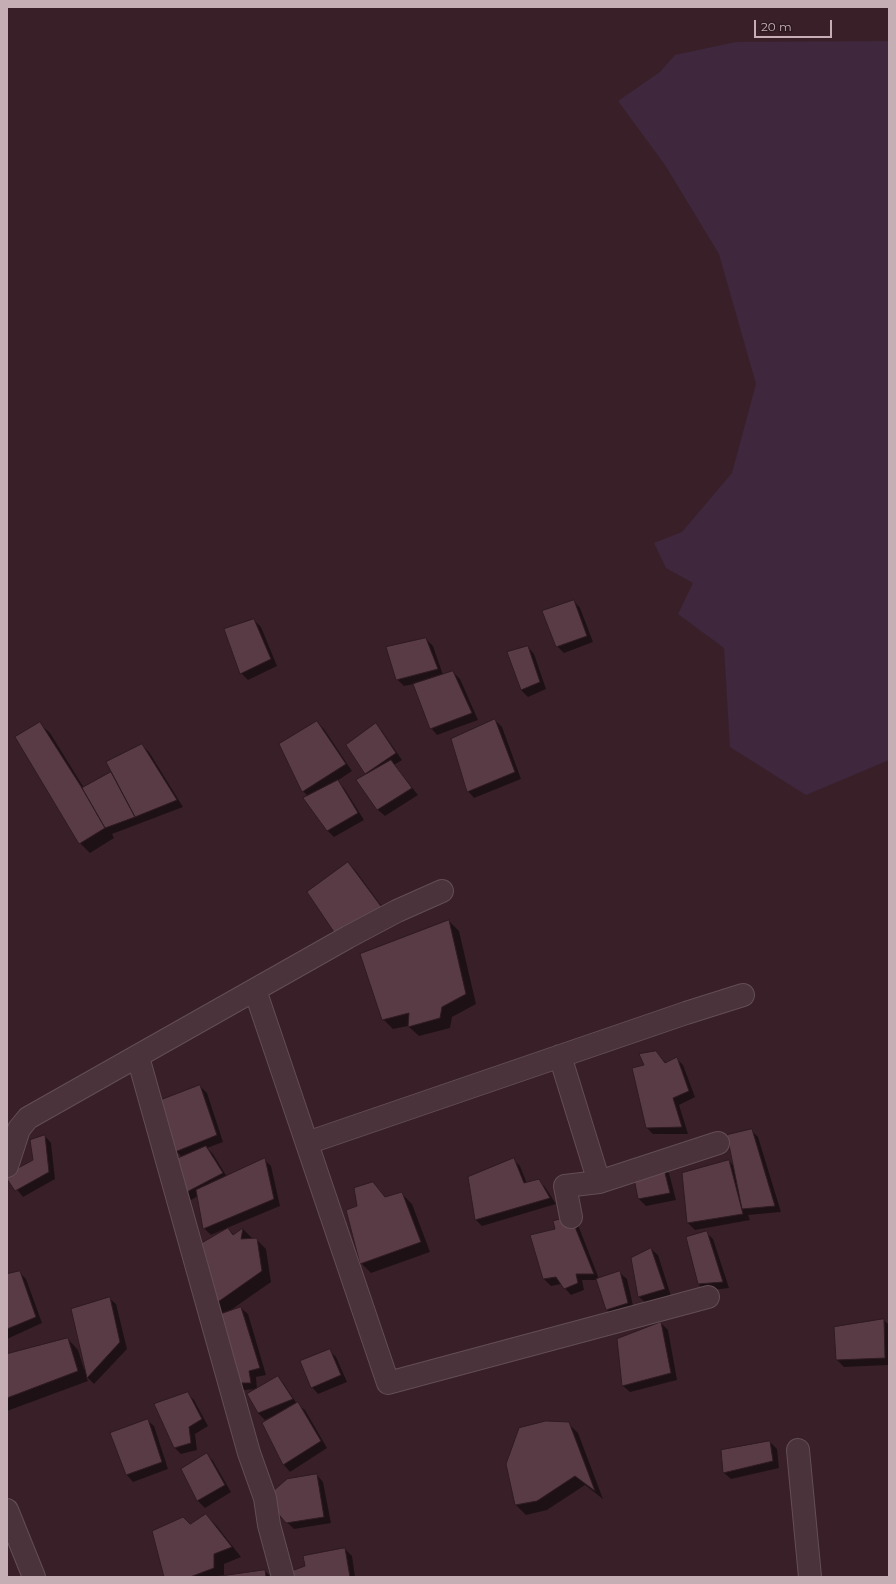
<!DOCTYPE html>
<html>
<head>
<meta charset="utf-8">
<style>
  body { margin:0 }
  #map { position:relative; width:896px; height:1584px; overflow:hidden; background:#392028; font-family:Montserrat,sans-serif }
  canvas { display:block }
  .frame { position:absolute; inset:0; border:8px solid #c6aeb5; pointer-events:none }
  .scale { position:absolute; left:754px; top:20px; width:78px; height:18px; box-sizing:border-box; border:2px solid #c6aeb5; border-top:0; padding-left:5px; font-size:12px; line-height:14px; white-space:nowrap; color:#c6aeb5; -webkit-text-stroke:3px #2e1920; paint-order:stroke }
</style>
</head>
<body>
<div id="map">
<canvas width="896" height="1584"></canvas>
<div class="frame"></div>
<div class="scale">20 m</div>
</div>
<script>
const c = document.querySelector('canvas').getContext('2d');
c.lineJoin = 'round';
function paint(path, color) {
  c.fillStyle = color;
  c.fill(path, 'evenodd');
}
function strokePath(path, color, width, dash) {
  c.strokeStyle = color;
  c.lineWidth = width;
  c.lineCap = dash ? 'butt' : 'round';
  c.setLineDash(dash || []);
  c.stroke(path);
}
paint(new Path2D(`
  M889,41V760L806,795L730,747L724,648L678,614L693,583L666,568L654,543L682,532L732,473L756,384L719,254L665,165L618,101L660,72L675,55L736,42Z`), '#3f273d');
paint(new Path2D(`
  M574,601L580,608L593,642L564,653L557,646Z
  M254,620L261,627L277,666L248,680L241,673Z
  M426,639L433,646L443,675L453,672L460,679L478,720L437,735L431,728L414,684L404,686L397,679Z
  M528,647L534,654L546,689L528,697L521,690L508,653Z
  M495,720L502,727L521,779L474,798L468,791Z
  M317,722L324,729L352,771L337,781L344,788L364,820L334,837L327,830L308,796L303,791Z
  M39,723L50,733L84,788L112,772L142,745L149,752L183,807L112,834L114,838L90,853L80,843L16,737Z
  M375,725L382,731L402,760L394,765L418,795L385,816L378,810L358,781L368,775L366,773Z
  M348,863L355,870L389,916L344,941Z
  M449,921L459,931L476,1004L452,1017L450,1028L419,1036L408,1026L393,1029L383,1019Z
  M655,1052L666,1063L676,1058L683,1065L695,1097L679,1105L688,1134H653L646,1127V1066Z
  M200,1086L207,1093L223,1142L207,1148L213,1154L227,1177L264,1159L271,1166L280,1206L227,1228L234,1235L243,1229L253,1239H256L266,1249L271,1282L228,1312L241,1308L248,1314L266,1375L256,1377L257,1389L244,1390L237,1383L209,1308L226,1230L225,1229L211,1235L204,1228L198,1196L191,1200L184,1194L182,1157L176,1151Z
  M751,1130L758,1137L781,1212L748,1215L750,1220L695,1230L688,1223L683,1173L729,1161L735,1167Z
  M45,1136L51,1143L55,1179L23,1197L7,1177L34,1161Z
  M513,1159L520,1166L527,1184L539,1181L545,1187L556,1204L482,1226L476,1220Z
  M662,1166L669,1173L676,1200L646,1206L639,1199L634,1173Z
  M373,1183L386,1198L402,1194L412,1204L430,1252L371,1273L361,1263L358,1206Z
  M578,1225L599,1279L620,1273L627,1279L634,1310L614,1316L607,1310L598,1280H582L584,1290L571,1295L561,1284L551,1286L544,1279L531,1236Z
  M706,1232L713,1239L729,1288L705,1291L698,1284L687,1238Z
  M651,1249L658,1255L671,1296L646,1303L639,1297Z
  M19,1272L26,1279L42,1323L7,1339V1275Z
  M109,1298L116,1304L127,1349L94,1384L86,1376L88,1381L7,1411V1355L68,1339L78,1350L84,1369H86Z
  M884,1320L889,1325V1365L844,1367L837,1360L835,1328Z
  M661,1323L668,1330L677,1380L630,1392L623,1386Z
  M329,1350L336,1357L347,1382L318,1394L312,1387Z
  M278,1377L284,1384L297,1404L305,1410L327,1448L290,1472L284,1465L263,1424L274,1417L273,1416L265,1420L258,1413Z
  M187,1393L194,1400L208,1426L195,1434L197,1450L181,1454L175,1448Z
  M147,1420L154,1426L168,1469L133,1482L127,1475L111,1434Z
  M568,1423L578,1433L603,1499L585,1485L547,1510L526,1515L516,1505L507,1464Z
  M770,1442L777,1449L779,1468L731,1479L724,1473L722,1451Z
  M207,1454L213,1461L231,1492L205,1508L198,1501L182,1469Z
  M317,1475L323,1482L331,1523L294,1529L287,1522Z
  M205,1515L216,1525L241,1557L224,1564V1577L265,1571L271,1577H165L190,1525Z
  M345,1549L352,1556L355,1577H287L306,1566Z`), '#0007');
const building = new Path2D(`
  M574,600L587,636L556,647L542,611Z
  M254,619L271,659L240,674L224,629Z
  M426,638L438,669L396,680L386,647Z
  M528,646L540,682L521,690L507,652Z
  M453,671L472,713L430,729L413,684Z
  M495,719L515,772L467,792L451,739Z
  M317,721L346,764L302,792L279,744Z
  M40,722L82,788L105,828L79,844L15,737Z
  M376,723L396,753L365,774L346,745Z
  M142,744L177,800L135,817L106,762Z
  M391,760L412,788L377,810L356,780Z
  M111,772L135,817L105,828L82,788Z
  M338,780L358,813L327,831L303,798Z
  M348,862L383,909L336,935L307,892Z
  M449,920L466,994L442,1007L440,1018L408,1027L409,1013L382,1020L360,954Z
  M656,1051L665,1063L677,1057L689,1091L673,1098L682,1127L646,1128L632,1068L644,1065L639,1054Z
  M200,1085L217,1135L175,1152L161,1100Z
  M752,1129L775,1206L742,1209L727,1135Z
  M45,1135L49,1172L15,1191L7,1179V1174L33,1160L30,1140Z
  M206,1146L223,1173L183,1194L174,1160Z
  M265,1158L274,1199L203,1229L196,1190Z
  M514,1158L524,1183L539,1179L550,1198L475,1220L468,1177Z
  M729,1160L743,1214L687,1223L682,1173Z
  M663,1165L670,1193L638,1199L633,1173Z
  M373,1182L385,1197L402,1192L421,1242L360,1264L346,1210L357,1206L354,1188Z
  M571,1217L594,1274H576L578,1283L564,1289L556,1277L543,1279L530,1235L555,1229L553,1221Z
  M228,1228L233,1235L243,1228L241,1239L257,1238L262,1271L208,1309L197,1246Z
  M707,1231L723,1282L698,1284L686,1237Z
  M651,1248L665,1289L638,1297L631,1258Z
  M20,1271L36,1317L7,1329V1274Z
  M620,1271L628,1303L606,1310L596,1279Z
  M110,1297L120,1342L87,1378L71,1309Z
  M241,1307L260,1368L249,1371L251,1383H236L218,1315Z
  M884,1319L885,1358L836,1360L834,1327Z
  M661,1322L671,1373L622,1386L617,1339Z
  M68,1338L78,1371L7,1398V1354Z
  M330,1349L341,1375L311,1388L300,1361Z
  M278,1376L293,1399L258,1413L247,1394Z
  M188,1392L202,1419L189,1427L191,1443L174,1448L154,1404Z
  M298,1402L321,1441L283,1465L262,1423Z
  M148,1419L162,1462L126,1475L110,1433Z
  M546,1421L569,1422L595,1491L575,1476L537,1501L515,1505L506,1464L519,1428Z
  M770,1441L773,1461L723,1473L721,1450Z
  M207,1453L225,1485L197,1501L181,1469Z
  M317,1474L324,1517L286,1523L265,1498L287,1479Z
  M206,1514L232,1547L214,1554V1568L190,1577H164L152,1531L183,1517L190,1524Z
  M345,1548L350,1577H286L283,1574L305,1566L303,1556Z
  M265,1570L266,1577H214Z`);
paint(building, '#593b46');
strokePath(building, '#301b22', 1);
const street = new Path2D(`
  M255,990L388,1383L708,1297
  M560,1056L599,1182L565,1186L571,1217
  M138,1057L249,1453L265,1498L269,1525L283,1577
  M307,1143L686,1013L743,995
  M7,1166L19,1129L28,1118L348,937L397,911L442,891
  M599,1182L718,1143
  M798,1450L810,1577
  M7,1510L34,1577`);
strokePath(street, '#644e55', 24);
strokePath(street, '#4a333b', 22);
</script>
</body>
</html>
